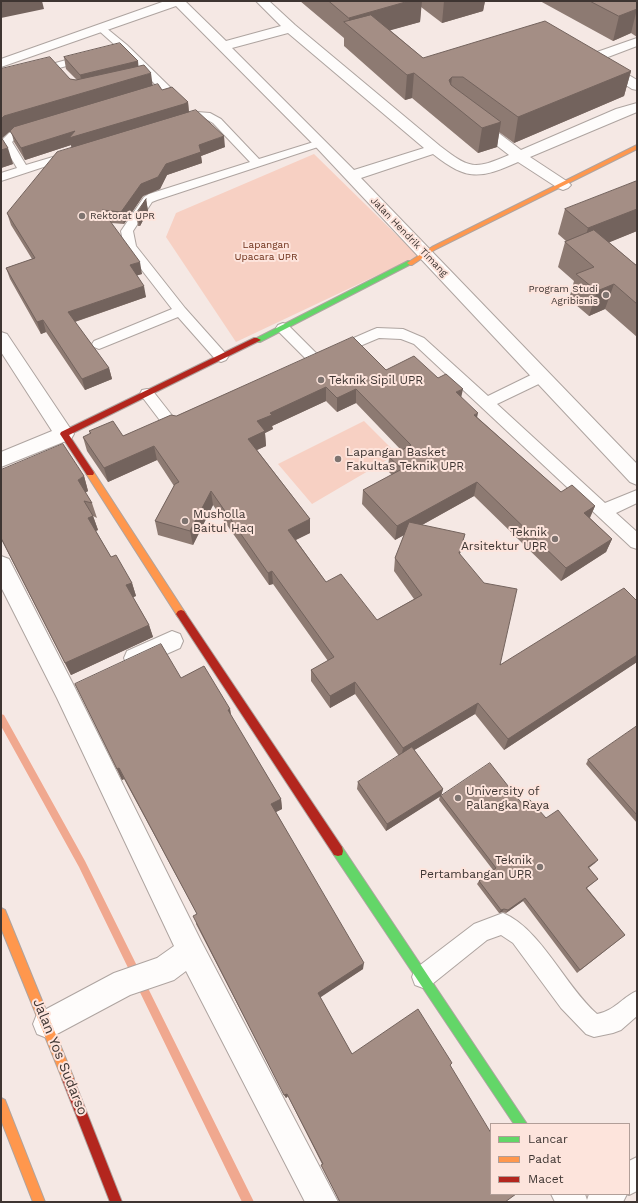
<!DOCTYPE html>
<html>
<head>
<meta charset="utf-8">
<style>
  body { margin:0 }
  #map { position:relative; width:638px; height:1203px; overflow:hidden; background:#f5e8e4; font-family:"Work Sans",sans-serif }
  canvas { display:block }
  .frame { position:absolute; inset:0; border:2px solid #3e3532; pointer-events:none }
  .legend { position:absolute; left:490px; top:1123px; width:140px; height:72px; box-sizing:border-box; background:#fde4dc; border:1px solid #b19e98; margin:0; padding:5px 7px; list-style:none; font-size:12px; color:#3e3532 }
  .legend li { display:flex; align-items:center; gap:8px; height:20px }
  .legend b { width:20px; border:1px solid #b19e98 }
</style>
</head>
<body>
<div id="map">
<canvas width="638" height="1203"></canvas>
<div class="frame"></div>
<ul class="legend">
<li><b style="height:5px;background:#63d668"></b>Lancar</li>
<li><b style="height:5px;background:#ff974d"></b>Padat</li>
<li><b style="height:5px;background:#b3261e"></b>Macet</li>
</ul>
</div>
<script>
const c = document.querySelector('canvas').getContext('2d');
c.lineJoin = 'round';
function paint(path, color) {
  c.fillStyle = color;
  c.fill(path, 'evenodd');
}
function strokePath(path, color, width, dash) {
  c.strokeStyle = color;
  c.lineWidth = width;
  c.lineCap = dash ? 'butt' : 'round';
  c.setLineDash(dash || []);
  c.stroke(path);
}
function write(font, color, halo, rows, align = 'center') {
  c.font = font + ' "Work Sans",sans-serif';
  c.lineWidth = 4;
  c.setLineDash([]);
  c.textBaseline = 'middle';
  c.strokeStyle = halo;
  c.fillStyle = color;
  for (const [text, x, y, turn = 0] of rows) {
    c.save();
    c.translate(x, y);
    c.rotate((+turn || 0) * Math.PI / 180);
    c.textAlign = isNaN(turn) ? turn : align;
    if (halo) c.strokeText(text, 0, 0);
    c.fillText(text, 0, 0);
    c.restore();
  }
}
paint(new Path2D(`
  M314,154L418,256L236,342L166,237L176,213Z
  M364,421L397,454L312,504L278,464Z`), '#f7d0c3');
paint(new Path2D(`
  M1,714L4,715L85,861L254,1202H242L79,867L1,726Z`), '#f0a88f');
const lane = new Path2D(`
  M102,26L105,27L127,45L170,87L171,89L170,91L146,98L142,97L141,95L142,93L159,88L121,51L111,53L107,52L106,50L107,48L116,46L97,29Z
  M88,54L93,57L92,59L1,84V78Z
  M197,112L210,113L221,119L259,159L320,140L324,141L326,143L324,145L157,200L152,202L133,231L136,246L185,308L226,354L228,357L226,360L221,362L216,360L178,317L104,347L99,349L94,347L92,344L94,341L172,309L124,247L121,231L144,197L149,194L250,162L213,123L204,118L181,124L175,121L177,119Z
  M34,125L38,126L40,128L38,130L17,137L12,142L26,165L73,151L77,152L79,154L77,156L1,181V173L17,168L1,141L9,133Z
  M283,323L288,325L317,354L372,330L377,328L403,329L424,338L488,396L537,372L542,371L547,372L549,376L547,380L497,404L605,503L637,490V503L616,513L637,532V549L631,547L414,344L401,339L379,338L315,365L310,363L278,331L276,328L278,325Z
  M147,389L152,390L174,418L184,416L189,417L191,421C186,431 174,430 165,427L140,394L142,390Z
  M503,913C541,929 565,986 597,1014C616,1010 621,998 637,991V1016L621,1030L613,1033L594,1037L586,1034L561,1008L513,943L501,935L487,940L431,985L423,988L415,985L412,977L415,969L474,924Z`);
const street = new Path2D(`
  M165,1H185L226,41L281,26L256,1H269L295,25L440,146C470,169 474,170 509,155L469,124L467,121L469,118L474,117L479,118L521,150L616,109L637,103V112L530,157L568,182L571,185L568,188L563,190L558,188L518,162C480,179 467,181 433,154L361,178L637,464V485L630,482L315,146L176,6L1,67V59ZM288,33L424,148L354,170L232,48Z
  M637,38V46L608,57V59L609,63L637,80V90L632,89L599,68L594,59L597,52Z
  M1,332L7,334L74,434L71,439L1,467V452L52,431L1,352Z
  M1,556L9,559L73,684L201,941L338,1202H305L186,971L174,980L130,995L57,1034L47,1038L37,1034L33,1024L37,1014L114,973L157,958L174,946L57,698L1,587Z
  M172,631L180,634L183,641L180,648L135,668L127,665L124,658L127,651Z
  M637,1157V1191L629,1195L627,1194H629V1161Z
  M551,1194H585L587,1200L589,1194H627L623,1202H555Z`);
const fast = new Path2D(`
  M408,261H410L413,263L260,342H257L253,340Z
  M338,846L342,847L527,1124H514L334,855L333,851L334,847Z`);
const slow = new Path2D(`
  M637,145V149L436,249L412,265H410L407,263L432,247Z
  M90,470L93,471L184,611L186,614L184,617L181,618L178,617L87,475L86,473L87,471Z
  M1,908L5,910L74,1079L72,1083L68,1085L64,1083L1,928Z
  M1,1098L5,1100L45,1202H33L1,1120Z`);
const jam = new Path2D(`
  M254,338H257L261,340L69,435L93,471L94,473L93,475H87L60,434L61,432Z
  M181,610L184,611L342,847L343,851L342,855L338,856L334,855L178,617L176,614L178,611Z
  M68,1073L72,1075L122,1202H110L62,1079L64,1075Z`);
strokePath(lane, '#aea4a0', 2);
strokePath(street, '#aea4a0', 2);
strokePath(fast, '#aea4a0', 2);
strokePath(slow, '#aea4a0', 2);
strokePath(jam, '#aea4a0', 2);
paint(lane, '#fefcfb');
paint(street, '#fefcfb');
paint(fast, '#63d668');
paint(slow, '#ff974d');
paint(jam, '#b3261e');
paint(new Path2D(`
  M300,1H485L483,11L442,23L421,7L420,22L390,30L423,58L631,71L624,96L514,143L499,132L497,147L478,153L412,98L405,100L344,46V38Z
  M540,1H637V37L631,33L613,41Z
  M64,57L138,61V66L153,86L162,90L188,102L189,112L225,147L201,156L202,163L167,175L160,189L143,196L124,224L111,223L142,274L137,275L146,297L75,322L109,368L112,379L85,390L46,332L41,334L10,279L6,268L32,259L11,225L7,213L72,148L71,145L25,160L14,142L11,131L9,132L2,138L13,164L1,168V69L77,80L66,69Z
  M637,181V231L609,242L637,266V337L605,309L589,316L569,299L574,281L558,267L565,242L566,241L558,234L565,209Z
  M146,199L148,211L140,226H138L136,214Z
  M386,370L438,378L461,397L477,417L561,492L595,506L590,518L612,539L606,552L561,581L474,496L422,525L462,547L460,554L500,665L637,601V662L504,750L475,714L414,750L443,789L441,796L523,805L546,818L595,863L589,868L598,879L587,888L625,935L577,973L523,901L506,913L502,912L499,913L477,884L479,881L493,870L439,800L440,796L386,831L357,789L358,782L399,756L355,694L330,708L311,681V670L328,661L273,584L269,585L213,505L193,545L158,535L155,521L174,486L157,460L108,482L87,451L83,437L90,434L89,431L123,436L176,416ZM326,401L337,412L356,403L401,450L389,457L388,471L392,475L363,490L362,504L395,540L404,535L395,558L394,571L414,599L377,620L326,582L296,540L310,533V519L257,450L266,446L265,433L273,429L272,426Z
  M84,476L88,491L85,493L92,503L97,518L93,516L98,530L96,531L111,557L132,583L136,596L133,597L149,625L153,637L71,675L1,539Z
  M181,678L230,709L231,716L281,799L282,809L276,812L363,969L320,997L352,1054L450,1065L505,1202H339V1201L322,1164L288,1096L286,1098L196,924L197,914L124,779L122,780L75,684Z
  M637,726V823L586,764L588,760Z`), '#8d7a72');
paint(new Path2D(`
  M8,1H42L44,9L1,18V2Z
  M409,1H422L420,22L363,38L349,26V18Z
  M444,1H485L483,11L442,23Z
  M637,9L631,33L613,41L619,16Z
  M138,61L139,72L83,86L80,75Z
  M631,71L624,96L514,143L518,117Z
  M151,73L153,88L9,132L1,139V119L4,116Z
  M414,73L412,98L405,100L407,75Z
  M452,77L449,101V80Z
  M188,102L189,114L72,150L71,145L25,160L21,148L75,131Z
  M501,122L497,147L478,153L482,128Z
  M224,136L225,147L201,156L202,163L167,175L160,189L143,196L124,224L121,212L141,184L166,164L199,145Z
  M8,148L13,164L1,168V150Z
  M146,199L148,211L140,226L137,215Z
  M637,209V231L581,254L588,228Z
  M140,262L142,274L132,277L130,265Z
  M614,284L605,309L589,316L597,291Z
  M144,286L146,297L71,323L68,312Z
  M43,320L46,332L41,334L37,322Z
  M109,368L112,379L85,390L82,379Z
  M326,387V401L272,426L273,429L265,433L266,446L250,453L248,439L257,421L270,413Z
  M356,389V403L337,412V398Z
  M463,389L460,403L456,392Z
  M478,413L475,427L474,415Z
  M154,446L157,460L108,482L104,468Z
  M84,476L88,491L83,494L78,480Z
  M477,482L474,496L395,540L397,526Z
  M211,491L213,505L193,545L190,531Z
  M595,506L589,519L584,513Z
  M93,516L98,530L93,532L88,518Z
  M310,519V533L289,543L288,530Z
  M465,534L462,547L456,566L459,553Z
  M612,539L606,552L561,581L566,568Z
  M272,571L273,584L269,585L268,573Z
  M132,583L136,596L131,598L126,585Z
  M149,625L153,637L71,675L65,663Z
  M637,655V662L504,750L508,739Z
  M355,682V694L330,708V696Z
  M478,703L475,714L401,758L403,748Z
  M230,709L232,721L228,710Z
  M119,768L124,779L122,780L117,769Z
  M443,789L441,796L386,831L387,824Z
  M281,799L282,809L272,814L271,804Z
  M598,860L595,863L585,870L588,867Z
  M525,898L523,901L506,913L508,910Z
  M504,909L502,912L499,913L501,910Z
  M364,963L363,969L318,999V993Z
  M287,1094L288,1096L286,1098L284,1095Z`), '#73635d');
const building = new Path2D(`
  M329,1H409L349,18Z
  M590,1H637V9L619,16Z
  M371,15L423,58L545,21L631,71L518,117L463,77H452L449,80L451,85L501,122L482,128L414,73L407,75L344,22Z
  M120,43L138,61L80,75L64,57Z
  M50,57L70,79L76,80L144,65L151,73L4,116L1,119V69Z
  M158,84L162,90L172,87L188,102L184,104L69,138L75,131L21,148L10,131L14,127Z
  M196,110L224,136L199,145L201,152L166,164L158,177L141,184L121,212L102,210L140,262L130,265L144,286L68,312L109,368L82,379L43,320L37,322L6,268L35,258L7,213L57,152Z
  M1,137L8,148L1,150Z
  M637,181V209L588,228L565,209Z
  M146,199L137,215L136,214Z
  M594,230L637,266V304L614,284L597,291L576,274L594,267L565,242Z
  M353,337L386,370L414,356L438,378L446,374L463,389L456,392L478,413L474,415L561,492L572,485L595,506L584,513L612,539L566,568L477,482L397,526L363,490L402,469L389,457L411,445L356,389L337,398L326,387L270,413L272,415L257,421L265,431L248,439L310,519L288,530L326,582L341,574L377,620L422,595L395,558L409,522L465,534L459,553L484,583L517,589L500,665L624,588L637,601V655L508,739L478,703L403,748L355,682L330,696L311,670L334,657L272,571L268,573L211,491L190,531L155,521L175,484L179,482L154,446L104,468L83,437L91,433L89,431L113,421L123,436L171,415L176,416Z
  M63,444L84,476L78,480L92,503L84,501L93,516L88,518L111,557L116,555L132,583L126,585L149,625L65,663L1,538V470Z
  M161,644L181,678L204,666L230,709L228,710L281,799L271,804L364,963L318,993L352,1054L418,1009L452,1063L450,1065L491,1133V1194H516L505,1202H340L321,1165L323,1164L287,1094L284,1095L193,916L197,914L119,768L117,769L75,684Z
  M637,726V815L588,760Z
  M412,747L443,789L387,824L358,782Z
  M490,763L523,805L530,800L546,818L558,810L598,860L588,867L598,879L586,888L625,935L580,970L525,898L508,910L504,909L501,910L479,881L496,868L441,796Z`);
paint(building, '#a48e85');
strokePath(building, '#73635d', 1);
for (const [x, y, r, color] of [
  [82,216,4,"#7e7470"],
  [606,295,4,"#7e7470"],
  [321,380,4,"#7e7470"],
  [338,459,4,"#7e7470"],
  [185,521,4,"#7e7470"],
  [555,539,4,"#7e7470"],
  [458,798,4,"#7e7470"],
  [540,867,4,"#7e7470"]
]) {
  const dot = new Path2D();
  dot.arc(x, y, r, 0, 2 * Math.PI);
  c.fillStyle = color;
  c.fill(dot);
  strokePath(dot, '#fde4dc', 1.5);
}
write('10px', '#3e3532', '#fde4dc', [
  ["Rektorat UPR",90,216],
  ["Program Studi",598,289,"right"],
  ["Agribisnis",598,301,"right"]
], 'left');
write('10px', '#3e3532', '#fde4dc', [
  ["Jalan Hendrik Timang",409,237,46]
]);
write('10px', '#6c2e17', '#fde4dc', [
  ["Lapangan",266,245],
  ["Upacara UPR",266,257]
]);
write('12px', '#3e3532', '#fde4dc', [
  ["Teknik Sipil UPR",329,380],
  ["Lapangan Basket",346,452],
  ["Fakultas Teknik UPR",346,466],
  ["Musholla",193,514],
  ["Baitul Haq",193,528],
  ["Teknik",547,532,"right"],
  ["Arsitektur UPR",547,546,"right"],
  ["University of",466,791],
  ["Palangka Raya",466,805],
  ["Teknik",532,860,"right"],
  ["Pertambangan UPR",532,874,"right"]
], 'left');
write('14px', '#3e3532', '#fde4dc', [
  ["Jalan Yos Sudarso",60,1057,68]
]);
</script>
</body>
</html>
